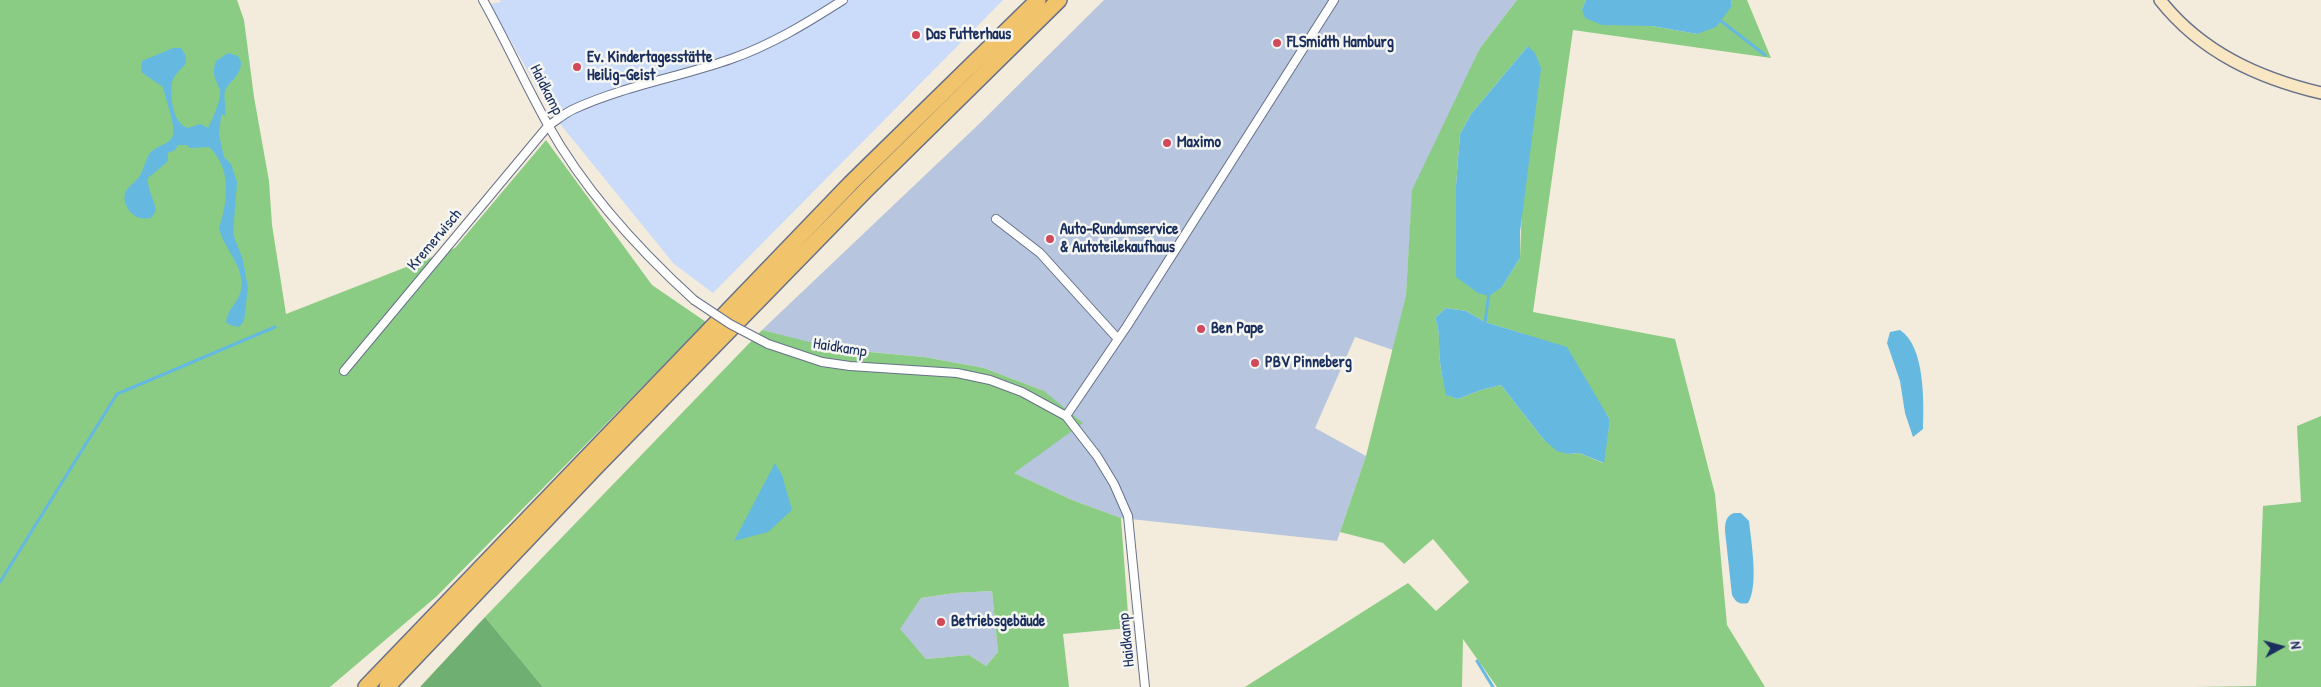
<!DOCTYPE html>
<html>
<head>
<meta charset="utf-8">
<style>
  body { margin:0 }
  #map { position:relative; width:2321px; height:687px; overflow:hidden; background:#f3ebdb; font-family:"Patrick Hand",sans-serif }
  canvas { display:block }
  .north { position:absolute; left:2256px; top:622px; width:50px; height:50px; -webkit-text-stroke:4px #f6f6f2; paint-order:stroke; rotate:83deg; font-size:14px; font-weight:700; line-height:20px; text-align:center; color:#1b2f5e }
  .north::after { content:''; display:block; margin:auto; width:18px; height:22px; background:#1b2f5e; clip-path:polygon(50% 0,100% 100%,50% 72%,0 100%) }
</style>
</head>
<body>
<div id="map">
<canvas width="2321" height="687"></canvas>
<div class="north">N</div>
</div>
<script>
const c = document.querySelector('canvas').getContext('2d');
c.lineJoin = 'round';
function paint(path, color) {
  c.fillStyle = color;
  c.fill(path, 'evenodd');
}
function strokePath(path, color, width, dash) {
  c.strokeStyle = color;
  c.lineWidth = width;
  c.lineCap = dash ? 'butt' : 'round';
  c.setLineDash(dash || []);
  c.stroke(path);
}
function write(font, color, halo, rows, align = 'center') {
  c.font = font + ' "Patrick Hand",sans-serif';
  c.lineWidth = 5;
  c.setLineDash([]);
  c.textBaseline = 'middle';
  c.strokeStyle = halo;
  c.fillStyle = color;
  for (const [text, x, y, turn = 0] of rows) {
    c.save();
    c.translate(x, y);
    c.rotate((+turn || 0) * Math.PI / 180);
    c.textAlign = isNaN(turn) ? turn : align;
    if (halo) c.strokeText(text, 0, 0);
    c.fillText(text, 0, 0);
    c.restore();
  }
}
paint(new Path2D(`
  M500,0H1003L713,293L674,264L552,114L490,4L501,2Z`), '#cadcf9');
paint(new Path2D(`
  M1104,0H1517L1480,48L1412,199L1406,295L1393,350L1355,337L1315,428L1366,456L1337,541L1121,518L1072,500L1014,473L1044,391L984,368L924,357L829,348L762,330L979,124Z
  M992,591L998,652L986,666L969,655L926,659L899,629L921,598L955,593Z`), '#b7c5de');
paint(new Path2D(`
  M0,0H237L244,20L254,97L269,181L272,225L286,314L455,248L546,140L652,285L706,322L437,596L330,687H0Z
  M1517,0H1586L1582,9L1652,26L1697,34L1732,6L1731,0H1747L1771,58L1573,30L1533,312L1675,339L1715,494L1727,625L1765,687H1497L1463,639L1462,687H1245L1408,583L1436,611L1469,582L1433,539L1404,564L1383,543L1340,532L1366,456L1406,295L1412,190L1480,48ZM1528,46L1520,258L1502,287L1457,229L1456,186L1460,134L1471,114ZM1446,308L1466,311L1485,322L1524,334L1587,384L1610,420L1603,463L1579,453L1568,454L1544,440L1501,385L1481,390L1458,399L1447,395C1444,384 1441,373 1440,362C1438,347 1441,332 1435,318Z
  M762,330L837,349L924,357L984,368L1044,391L1083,423L1014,473L1072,500L1121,518L1129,628L1063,634L1069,687H543L485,617ZM992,591L998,652L986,666L969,655L926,659L900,629L921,598L955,593Z
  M2321,416V687H2196L2256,686L2263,506L2301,502L2297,426Z`), '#8acc84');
paint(new Path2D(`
  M485,617L543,687H420Z`), '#6fb072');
paint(new Path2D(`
  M1586,0H1731L1732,6L1716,27L1697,34L1652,26L1602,25L1585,18L1582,9Z
  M1528,46L1535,53L1541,68L1520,232V258L1502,287L1489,296L1478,293L1456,277V186L1460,134L1471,114Z
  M173,48H181L186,56V63C182,69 174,74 172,82C170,96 172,123 188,128L200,124L208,128C212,121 222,98 220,90C216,80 211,74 216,61L228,53L238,56L241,62C241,76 230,80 225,91C223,98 227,108 225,116L223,114L221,116L219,135L224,157L231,164L237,182L233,234L243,260L248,288L244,321L239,327L230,325L226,322C227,309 239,302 241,290C245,265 224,250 219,228C228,201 232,168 209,147L190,148L187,145H178L175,150L168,153V161L148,178C147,189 154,199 156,210L151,218C148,218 143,219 140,218C129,215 121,201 126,191C130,185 137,181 141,174C144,167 146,159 150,153C157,145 170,145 173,135C176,126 165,98 163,87L141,72L142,61Z
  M1446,308L1466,311L1485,322L1567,347L1610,420L1604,463L1579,453L1568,454L1557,451L1544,440L1501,385L1481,390L1458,399L1446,395C1444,384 1441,373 1440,362C1438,347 1441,332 1435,318Z
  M1900,330C1925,346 1924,402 1923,429L1913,437L1905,413L1900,381L1887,343L1890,332Z
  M775,463L782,475L792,510L768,532L734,541Z
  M1734,513H1741L1749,521C1751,541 1759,586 1748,603C1739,605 1736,602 1732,595L1725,531C1725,522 1726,516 1734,513Z`), '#65b9e1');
strokePath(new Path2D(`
  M1721,21L1765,55
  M1485,322L1489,293
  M0,582L117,394L275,327
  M1477,661L1493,687`), '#65b9e1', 3);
const minor = new Path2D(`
  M483,0C506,41 525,84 548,125C585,191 639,250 694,300
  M996,219L1040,253L1118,339
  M768,344L822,362L850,366L957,373L990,380L1022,392L1066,416L1097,456L1114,484L1128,516L1145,687
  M344,371L548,126C557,120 565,113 574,109C624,86 680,77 731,59C771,45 807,23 843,0
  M1066,416L1127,326L1334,0`);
const secondary = new Path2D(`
  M2160,0C2201,52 2258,78 2321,93`);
const motorway = new Path2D(`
  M366,687L851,183L1038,0
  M387,687L594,469L866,190L1059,0`);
strokePath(minor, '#67718a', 10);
strokePath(secondary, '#67718a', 14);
strokePath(motorway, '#67718a', 18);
strokePath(minor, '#fff', 8);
strokePath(secondary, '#f9e7c3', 11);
strokePath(motorway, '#f1c36a', 15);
const minorBridge = new Path2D(`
  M694,300L730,324L768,344`);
strokePath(minorBridge, '#67718a', 10, []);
strokePath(minorBridge, '#fff', 8);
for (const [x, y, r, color] of [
  [916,35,5,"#d1495b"],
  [1277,43,5,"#d1495b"],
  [577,67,5,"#d1495b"],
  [1167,143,5,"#d1495b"],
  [1050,239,5,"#d1495b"],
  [1201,329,5,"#d1495b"],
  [1255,363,5,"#d1495b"],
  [941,622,5,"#d1495b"]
]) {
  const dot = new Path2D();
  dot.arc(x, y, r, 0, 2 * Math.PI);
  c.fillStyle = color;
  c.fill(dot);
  strokePath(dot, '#f6f6f2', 2);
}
write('bold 16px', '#1b2f5e', '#f6f6f2', [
  ["Das Futterhaus",926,35],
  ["FLSmidth Hamburg",1287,43],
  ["Ev. Kindertagesstätte",587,58],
  ["Heilig-Geist",587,76],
  ["Maximo",1177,143],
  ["Auto-Rundumservice",1060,230],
  ["& Autoteilekaufhaus",1060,248],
  ["Ben Pape",1211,329],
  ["PBV Pinneberg",1265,363],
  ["Betriebsgebäude",951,622]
], 'left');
write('16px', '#1b2f5e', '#f6f6f2', [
  ["Haidkamp",546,90,63],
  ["Kremerwisch",435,240,-50],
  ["Haidkamp",840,348,9],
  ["Haidkamp",1127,640,-96]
]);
</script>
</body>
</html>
